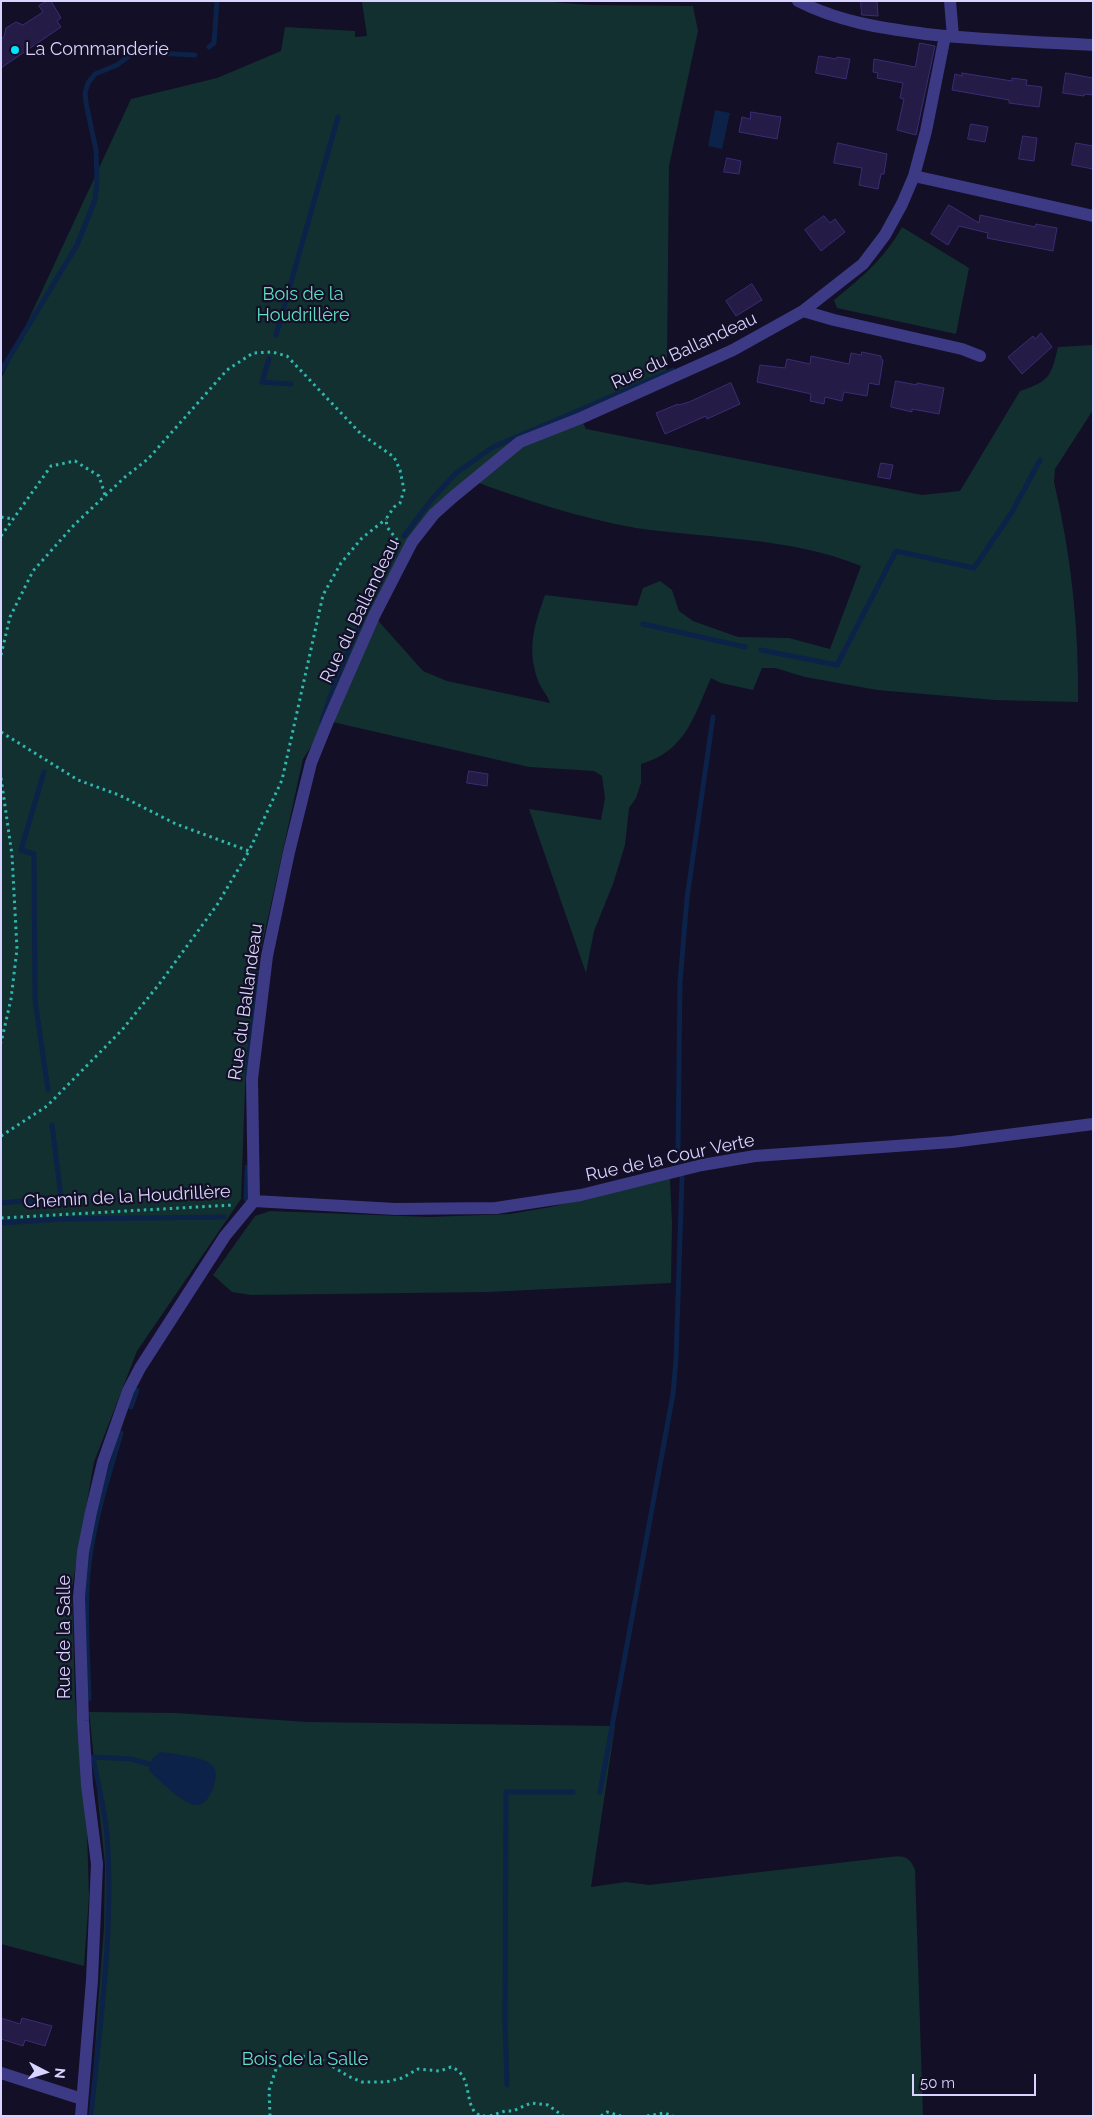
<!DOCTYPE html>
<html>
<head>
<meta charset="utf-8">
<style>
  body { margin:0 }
  #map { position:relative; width:1094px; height:2117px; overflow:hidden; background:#130f26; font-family:Raleway,sans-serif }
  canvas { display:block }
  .frame { position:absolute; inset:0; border:2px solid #d9d4ff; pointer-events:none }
  .north { position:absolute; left:20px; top:2047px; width:50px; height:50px; -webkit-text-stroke:4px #130f26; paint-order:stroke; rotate:95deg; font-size:14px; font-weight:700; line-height:20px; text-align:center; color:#d9d4ff }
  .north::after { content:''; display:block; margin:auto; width:18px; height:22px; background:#d9d4ff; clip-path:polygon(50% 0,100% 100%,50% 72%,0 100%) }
  .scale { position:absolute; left:912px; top:2074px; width:124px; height:22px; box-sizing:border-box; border:2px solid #d9d4ff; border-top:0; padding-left:6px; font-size:15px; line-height:18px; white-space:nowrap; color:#d9d4ff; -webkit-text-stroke:4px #130f26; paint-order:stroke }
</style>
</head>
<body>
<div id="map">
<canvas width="1094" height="2117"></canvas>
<div class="frame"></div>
<div class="north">N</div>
<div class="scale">50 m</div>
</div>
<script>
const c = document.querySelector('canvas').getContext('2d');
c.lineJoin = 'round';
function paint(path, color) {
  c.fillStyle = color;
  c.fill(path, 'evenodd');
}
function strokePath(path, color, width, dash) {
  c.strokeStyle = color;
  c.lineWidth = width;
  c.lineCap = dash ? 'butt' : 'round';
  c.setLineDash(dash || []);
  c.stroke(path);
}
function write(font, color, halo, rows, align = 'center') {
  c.font = font + ' Raleway,sans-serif';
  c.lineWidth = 4.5;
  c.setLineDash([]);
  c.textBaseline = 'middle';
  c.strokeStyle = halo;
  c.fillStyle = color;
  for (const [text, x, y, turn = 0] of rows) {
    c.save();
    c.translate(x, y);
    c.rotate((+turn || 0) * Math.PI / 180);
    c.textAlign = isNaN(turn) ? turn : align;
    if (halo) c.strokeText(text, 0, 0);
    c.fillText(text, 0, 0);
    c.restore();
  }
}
paint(new Path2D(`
  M366,1H540L590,5L693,6L698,31L669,166L667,360L665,382L581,419L586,429L922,495L960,491L1020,391C1050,381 1051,376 1058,347L1093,345V410L1055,469L1054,482C1071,554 1079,628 1078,702L995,700L877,690L805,677L775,668H762L753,690L721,683L711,678C694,716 686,751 641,764V783L636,798L629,808L625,845L613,884L594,931L586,973L529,809L601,820L605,798L602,776L594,771L529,767L328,721L303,759L260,954L246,1062L241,1199L137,1351L94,1462L72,1588L75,1697L87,1831L89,1896L84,1966L1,1944V379L131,99L217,78L281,51L285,27L355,31V37L367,36L362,2ZM471,480C524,500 580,518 636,528C710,539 791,537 861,566L830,649L789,638L738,637L693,621L679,611L672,590L660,581L643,588L637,606L545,595C534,626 526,650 539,683C542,690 548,696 550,703L447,681L423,671L374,616L412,542Z
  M902,227L969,268L956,334L837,308L834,300C861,278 885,258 902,227Z
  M670,1179L672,1223L671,1283L488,1292L251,1295L232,1292L213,1275L255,1216L270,1211L429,1217L510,1214L550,1207Z
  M89,1712L176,1713L307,1722L615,1726L591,1887L626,1882L649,1885L881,1858C897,1857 908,1851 915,1870L923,2116H90L104,1926L105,1865Z`), '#12302f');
paint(new Path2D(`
  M715,110L730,113L722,149L708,146Z
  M161,1752C174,1754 204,1756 213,1766C221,1774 210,1807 196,1805C182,1804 160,1780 149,1771C149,1761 153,1757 161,1752Z`), '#0c2248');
strokePath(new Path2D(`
  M209,47L214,43L217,1
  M276,335L338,117
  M269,359L262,382L291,384
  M1,371L77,245L95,200L97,183L96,150L86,103L85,93L88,83L95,74L117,65L137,50L143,49L153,53L195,55
  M404,536L432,499L456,473L493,447L673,370
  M643,624L745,647
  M761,650L837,665L896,551L974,568L1012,512L1040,460
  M322,721C341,662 368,603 397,548
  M44,772L21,850L34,854L35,1000L48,1090
  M247,1075L259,972
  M680,1160L678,1153L680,982L687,898L713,717
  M246,1199L247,1167
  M1,1203L61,1197L52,1125
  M1,1223L61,1219L224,1217
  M131,1407L137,1390
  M89,1699C88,1654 84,1608 89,1564C94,1520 109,1475 121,1433
  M600,1792L673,1394L676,1359L682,1178
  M507,2085L505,2023L506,1792H573
  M91,2116C100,2023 114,1929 107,1836C105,1810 98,1783 93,1757L131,1759L149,1764`), '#0c2248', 5);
const building = new Path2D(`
  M47,1H51L61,18L57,21L61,27L1,68V39L4,37L6,28L16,22L23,25L43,12L39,6Z
  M861,1H877L878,16L862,15Z
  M920,43L935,46L916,135L897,130L904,99L900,98L903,83L877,78L878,73L873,72L874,59L915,67Z
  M819,56L836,59L837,57L850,59L846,79L816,73Z
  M962,73L1012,81V78L1027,80L1026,85L1042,87L1039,107L1009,103V100L952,90L955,74L962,76Z
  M1066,73L1093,78V95L1085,94L1084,96L1063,93Z
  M751,112L781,117L777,139L739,132L742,117L750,119Z
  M971,124L988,127L985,142L968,139Z
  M1023,136L1037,138L1034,161L1019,159Z
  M838,143L887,154L884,174H881L878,189L859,185L862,168L834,163Z
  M1076,143L1093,146V169L1072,165Z
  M727,158L741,161L739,174L724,172Z
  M949,205L979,223L980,215L1035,227L1036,224L1057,228L1053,251L987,238L988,233L959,226L948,245L931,234Z
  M824,216L830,223L835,219L845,232L821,251L805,230Z
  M752,284L762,300L736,316L726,301Z
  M1041,333L1052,347L1022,374L1008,357L1033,336L1035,339Z
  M862,352L881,356V359L883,360L879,385L869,383L867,396L844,392L842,401L825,397L824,404L810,401L811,394L757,382L760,365L785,368L787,359L810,364L811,356L849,364L851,353L861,355Z
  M896,381L917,385V383L944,388L939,414L912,409V412L891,407Z
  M731,383L740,404L707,419L706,416L665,434L656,413L678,404L679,405L689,402Z
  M881,463L893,465L890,479L878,477Z
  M469,771L488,774L487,786L467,783Z
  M1,2018L20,2024L22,2018L52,2026L45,2046L25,2040L23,2046L1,2039Z`);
paint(building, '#241b47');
strokePath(building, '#3b2d73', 1);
strokePath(new Path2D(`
  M1,517L13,519
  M1,536L51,466L75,461L99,476L105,495
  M1,655L10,617L33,571L74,525L125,477L148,459L227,370L253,353L272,352L287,356L361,434L394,457L400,470L404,490L400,503L394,507L386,519L387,527L398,541
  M1,732L78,780L119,795L176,824L249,851L282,780L323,595L341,563L362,538L386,519
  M1,778L12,855L17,949L11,999L1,1043
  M1,1136L47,1106L122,1030L160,983L217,905L249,851
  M1,1218L233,1205
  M270,2116L269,2090L276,2069L285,2062L294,2058L306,2056L322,2060L348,2076L362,2082H386L402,2078L418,2069L440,2071L451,2067C477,2076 460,2115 485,2116
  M490,2116L505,2111H513L531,2103L548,2105L563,2116
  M601,2116L607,2112L621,2116
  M647,2116L664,2113L673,2116`), '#2fb8b0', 3, [2.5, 4]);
strokePath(new Path2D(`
  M798,1C839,22 881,28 926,34C981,40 1037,42 1093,45
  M950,1L953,36
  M914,176L1093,216
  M803,311L834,320L962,349L980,356
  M254,1201L252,1079L267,956L289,852L311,763L328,721L374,616L412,542L434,514L453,497L520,442L581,418L733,350L803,311L863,264L885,235L902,204L914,176L926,131L945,36
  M254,1201L395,1209L496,1208L581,1195L702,1165L755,1156L952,1142L1093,1124
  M1,2073L82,2099
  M81,2116L92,1980L97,1864L87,1785L83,1721L79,1597L83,1552L91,1512L103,1462L128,1391L140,1368L225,1236L254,1201`), '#3d3a85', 12);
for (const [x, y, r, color] of [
  [15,50,5,"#00e5ff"]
]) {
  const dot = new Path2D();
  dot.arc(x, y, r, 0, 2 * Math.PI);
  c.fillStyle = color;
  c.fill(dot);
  strokePath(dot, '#130f26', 2);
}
write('18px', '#d9d4ff', '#130f26', [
  ["La Commanderie",25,50]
], 'left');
write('18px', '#5fe0c0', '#130f26', [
  ["Bois de la",303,295],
  ["Houdrillère",303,316],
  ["Bois de la Salle",305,2060]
]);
write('18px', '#d9d4ff', '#130f26', [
  ["Rue du Ballandeau",684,351,-25],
  ["Rue du Ballandeau",360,611,-64],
  ["Rue du Ballandeau",246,1002,-82],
  ["Rue de la Cour Verte",670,1158,-12],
  ["Chemin de la Houdrillère",127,1197,-3],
  ["Rue de la Salle",65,1637,-90]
]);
</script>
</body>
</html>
